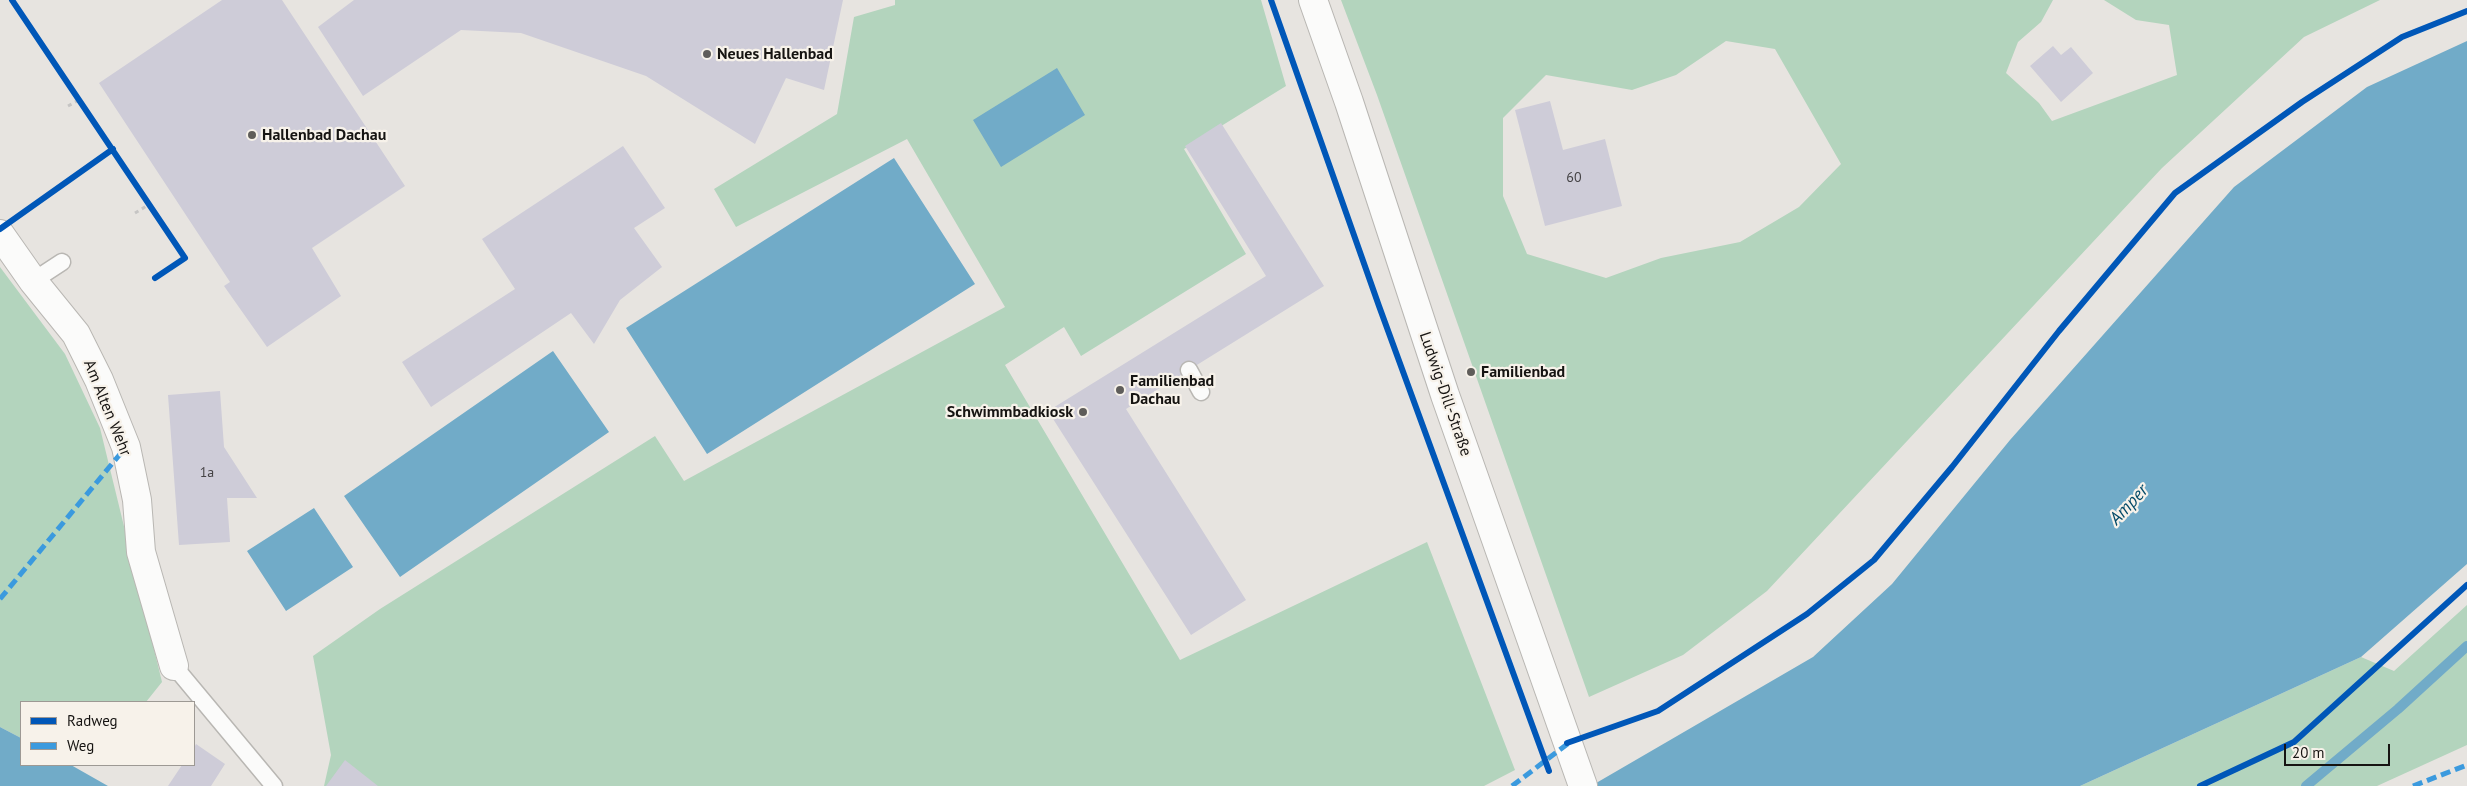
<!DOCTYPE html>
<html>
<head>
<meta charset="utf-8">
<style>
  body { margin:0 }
  #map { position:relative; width:2467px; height:786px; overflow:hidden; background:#e7e4e0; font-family:"PT Sans",sans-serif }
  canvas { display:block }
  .legend { position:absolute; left:20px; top:701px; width:175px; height:65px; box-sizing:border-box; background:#f7f2ea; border:1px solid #9d9994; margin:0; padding:6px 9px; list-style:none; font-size:15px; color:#161412 }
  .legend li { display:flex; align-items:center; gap:10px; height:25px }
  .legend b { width:25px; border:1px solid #9d9994 }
  .scale { position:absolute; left:2284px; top:744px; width:106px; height:22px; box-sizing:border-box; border:2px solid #161412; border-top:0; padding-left:6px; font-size:15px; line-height:18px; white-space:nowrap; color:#161412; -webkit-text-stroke:4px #f7f2ea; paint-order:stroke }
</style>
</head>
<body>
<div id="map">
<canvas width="2467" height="786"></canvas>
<ul class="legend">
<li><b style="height:6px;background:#0057b8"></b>Radweg</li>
<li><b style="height:6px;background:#3b9ade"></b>Weg</li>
</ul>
<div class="scale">20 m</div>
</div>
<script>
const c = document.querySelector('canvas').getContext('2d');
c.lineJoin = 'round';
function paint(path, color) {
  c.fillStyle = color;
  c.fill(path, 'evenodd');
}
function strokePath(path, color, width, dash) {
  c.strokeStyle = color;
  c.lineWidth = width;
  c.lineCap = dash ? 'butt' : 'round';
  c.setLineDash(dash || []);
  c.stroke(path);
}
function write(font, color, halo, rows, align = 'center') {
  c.font = font + ' "PT Sans",sans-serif';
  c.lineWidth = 4.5;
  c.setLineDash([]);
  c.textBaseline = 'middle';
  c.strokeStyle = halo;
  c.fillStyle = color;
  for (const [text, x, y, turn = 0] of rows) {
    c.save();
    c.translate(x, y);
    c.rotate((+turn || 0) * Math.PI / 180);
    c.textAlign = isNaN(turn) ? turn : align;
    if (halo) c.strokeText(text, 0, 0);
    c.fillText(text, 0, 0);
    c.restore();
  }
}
paint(new Path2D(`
  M895,0H1261L1286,86L1184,149L1246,254L1081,356L1064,327L1005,365L1180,660L1427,542L1515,770L1484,786H324L331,755L313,656L380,609L655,436L684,481L1005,307L907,139L736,227L714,189L837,114L854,17L895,5Z
  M1341,0H2053L2041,22L2018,42L2006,73L2039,103L2052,121L2177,75L2169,25L2136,20L2104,0H2380L2304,37L2162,168L1767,591L1683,655L1589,697L1377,95ZM1726,41L1775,49L1841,164L1799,207L1740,242L1661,258L1606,278L1527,254L1503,196V118L1546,75L1632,90L1676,75Z
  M0,267L65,354L100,428L162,682L146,702H21V738L0,727Z
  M2467,605V745L2377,786H2080L2361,657L2394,671Z`), '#b3d4bd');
paint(new Path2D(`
  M2467,41V564L2361,657L2080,786H1591L1813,657L1892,584L2010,440L2234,187L2367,87Z
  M1057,68L1085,115L1001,167L973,120Z
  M894,158L975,284L707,454L626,328Z
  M553,351L609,432L400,577L344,496Z
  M314,508L353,567L286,611L247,551Z
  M0,727L21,738V765H71L108,786H0Z`), '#71abc8');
strokePath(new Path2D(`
  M2306,786L2398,709L2467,646`), '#71abc8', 10);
paint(new Path2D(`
  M222,0H282L405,186L312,248L341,296L267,347L224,286L230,282L99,83Z
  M354,0H843L824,90L786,78L755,144L646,76L521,33L461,30L363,96L318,27Z
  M2053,46L2061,55L2071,47L2093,73L2061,102L2030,66Z
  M1550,101L1563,150L1605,139L1622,206L1545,226L1515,110Z
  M1221,123L1324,286L1126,409L1246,600L1191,635L1048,411L1266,276L1185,146Z
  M623,146L665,208L634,228L662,267L620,300L594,344L571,313L431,407L402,362L515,289L482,239Z
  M220,391L224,447L257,498H227L230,542L179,545L168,395Z
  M196,744L225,764L211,786H168L182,765H194V748Z
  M345,760L378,786H326Z`), '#ceccd8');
const service = new Path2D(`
  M33,281L62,262
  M1189,370L1201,392
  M174,666L274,786`);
const minor = new Path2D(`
  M0,234L33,281L76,334L99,380L126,447L137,500L141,552L174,666`);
const tertiary = new Path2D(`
  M1313,0L1349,102L1445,395L1583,786`);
strokePath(service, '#b9b7b3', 19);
strokePath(minor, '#b9b7b3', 30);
strokePath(tertiary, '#b9b7b3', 30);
strokePath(new Path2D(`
  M68,106L79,100
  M135,213L150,204`), '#c6c5c4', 3, [4, 4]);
strokePath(service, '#fbfbfa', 16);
strokePath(minor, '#fbfbfa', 28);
strokePath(tertiary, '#fbfbfa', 28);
strokePath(new Path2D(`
  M0,599L126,447
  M1512,786L1570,742
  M2413,786L2467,765`), '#3b9ade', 5, [10, 5]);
strokePath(new Path2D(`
  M12,0L185,258L155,278
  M1271,0L1379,306L1549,771
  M0,229L113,149
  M1567,743L1658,711L1807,614L1874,560L1952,467L2059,331L2175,193L2302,102L2402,37L2467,11
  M2200,786L2294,742L2467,585`), '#0057b8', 6);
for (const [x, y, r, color] of [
  [707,54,5,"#5f5d5a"],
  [252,135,5,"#5f5d5a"],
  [1471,372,5,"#5f5d5a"],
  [1120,390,5,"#5f5d5a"],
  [1083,412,5,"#5f5d5a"]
]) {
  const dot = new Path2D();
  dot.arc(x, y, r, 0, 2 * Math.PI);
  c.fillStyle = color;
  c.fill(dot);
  strokePath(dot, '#f7f2ea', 2);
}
write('14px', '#444244', null, [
  ["60",1574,178],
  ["1a",207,473]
]);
write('bold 16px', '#161412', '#f7f2ea', [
  ["Neues Hallenbad",717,54],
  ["Hallenbad Dachau",262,135],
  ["Familienbad",1481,372],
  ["Familienbad",1130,381],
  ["Dachau",1130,399],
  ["Schwimmbadkiosk",1073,412,"right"]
], 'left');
write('16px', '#161412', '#f7f2ea', [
  ["Ludwig-Dill-Straße",1445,394,71],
  ["Am Alten Wehr",107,408,68]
]);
write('italic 18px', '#024a68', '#f7f2ea', [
  ["Amper",2129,505,-47]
]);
</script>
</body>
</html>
